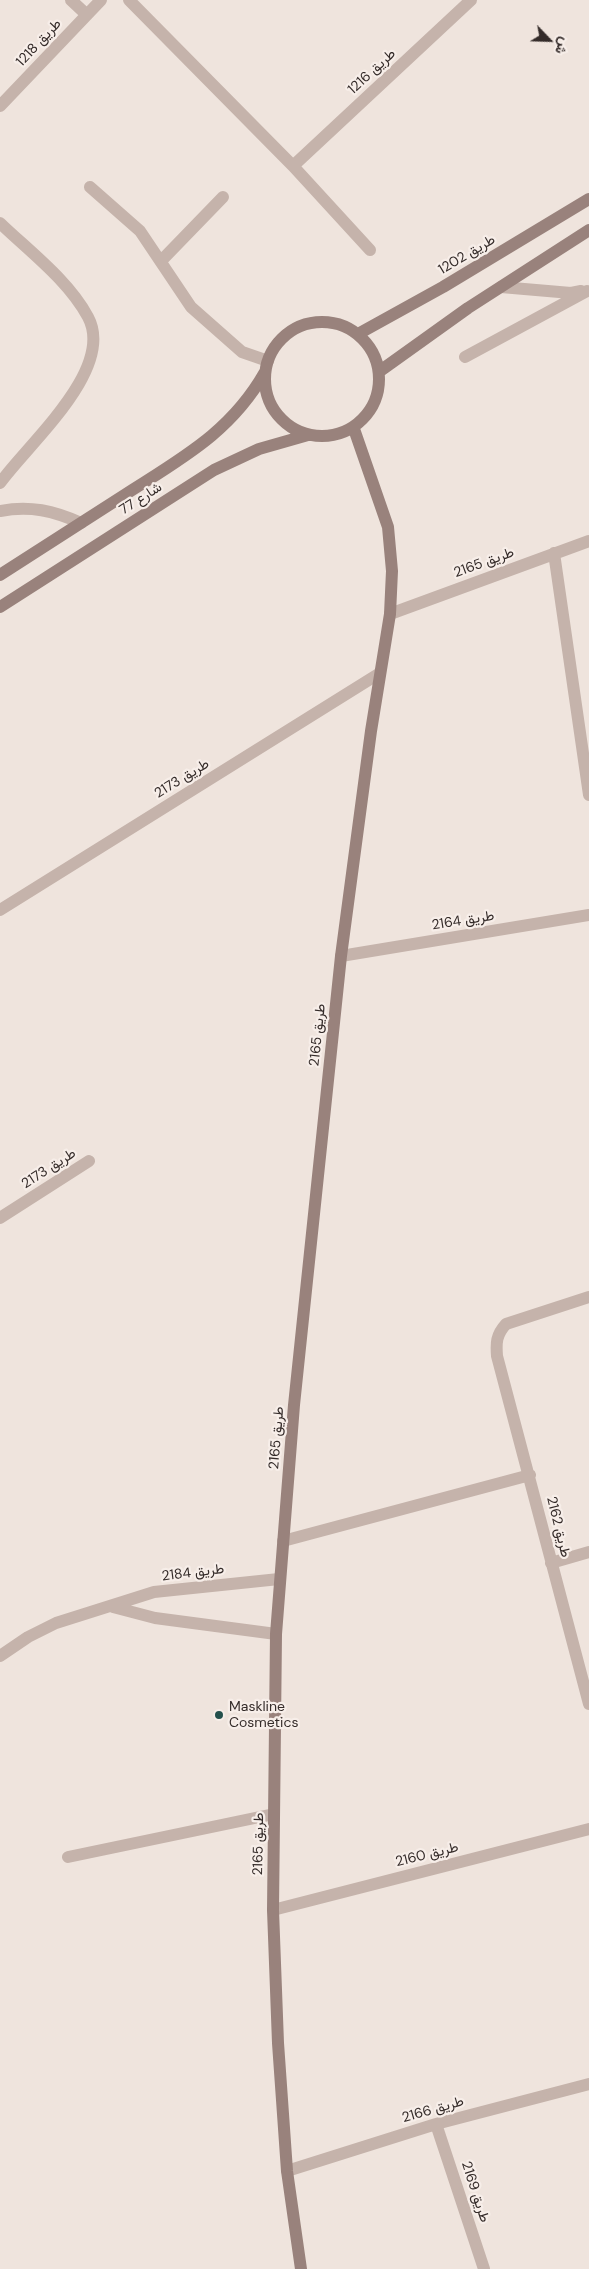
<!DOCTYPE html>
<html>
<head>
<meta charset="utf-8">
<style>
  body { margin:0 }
  #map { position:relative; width:589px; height:2269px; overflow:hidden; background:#efe4dd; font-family:"DM Sans",Vazirmatn,sans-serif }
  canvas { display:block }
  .north { position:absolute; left:524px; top:15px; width:50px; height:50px; -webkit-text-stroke:4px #f7eee9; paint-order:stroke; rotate:114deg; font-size:14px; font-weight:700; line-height:20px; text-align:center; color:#342b29 }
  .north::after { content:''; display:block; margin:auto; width:18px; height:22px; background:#342b29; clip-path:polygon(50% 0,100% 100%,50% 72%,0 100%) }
</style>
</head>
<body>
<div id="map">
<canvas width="589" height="2269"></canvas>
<div class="north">ش</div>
</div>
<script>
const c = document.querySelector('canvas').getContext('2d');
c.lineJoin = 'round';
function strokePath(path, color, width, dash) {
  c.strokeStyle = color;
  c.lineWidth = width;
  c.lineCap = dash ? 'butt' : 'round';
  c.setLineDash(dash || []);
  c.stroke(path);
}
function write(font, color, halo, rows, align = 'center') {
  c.font = font + ' "DM Sans",Vazirmatn,sans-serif';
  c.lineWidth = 4.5;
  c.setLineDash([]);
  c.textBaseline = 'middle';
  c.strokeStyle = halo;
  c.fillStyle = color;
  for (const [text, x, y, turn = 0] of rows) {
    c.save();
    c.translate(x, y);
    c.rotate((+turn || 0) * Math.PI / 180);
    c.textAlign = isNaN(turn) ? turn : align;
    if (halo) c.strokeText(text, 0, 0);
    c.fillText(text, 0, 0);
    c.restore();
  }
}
strokePath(new Path2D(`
  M90,187L140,231L191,307L242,352L268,361
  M0,223C29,251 68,280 88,317C116,369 28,444 0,483
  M161,261L223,197
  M501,287L571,293L581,291
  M465,357L587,291
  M0,511C30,505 54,511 81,523
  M68,1857L274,1814`), '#c5b3ab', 12);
strokePath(new Path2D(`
  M71,0L87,15
  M129,0L293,166L370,250
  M0,106L101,0
  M293,166L471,0
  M554,553L589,795
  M390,614L589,541
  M0,910L380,673
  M341,956L589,915
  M0,1218L89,1161
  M589,1297L506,1324C496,1335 496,1343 497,1356L589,1704
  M283,1541L530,1475
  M551,1563L589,1552
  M113,1607L155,1618L276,1634
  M0,1656L28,1637L56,1623L154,1592L279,1579
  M273,1910L589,1829
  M436,2124L484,2269
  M287,2171L436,2124L589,2084`), '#c5b3ab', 12);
strokePath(new Path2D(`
  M265 379a57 57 0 1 1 114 0a57 57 0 1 1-114 0Z
  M358,334L443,287L589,199
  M380,371L468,308L589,230
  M0,575C42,548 84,521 126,494C182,458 231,432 265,372
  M0,607L214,470L259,449L308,435
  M301,2269L287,2171L278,2043L273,1910L276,1634L294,1405L341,956L371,731L390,614L392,571L388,527L354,429`), '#99827c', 12);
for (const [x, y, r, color] of [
  [219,1715,5,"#24504c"]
]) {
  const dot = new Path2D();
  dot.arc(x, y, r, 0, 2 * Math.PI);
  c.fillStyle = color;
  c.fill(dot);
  strokePath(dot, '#f7eee9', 2);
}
write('14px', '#342b29', '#f7eee9', [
  ["طريق 1218",39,43,-47],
  ["طريق 1216",372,72,-43],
  ["طريق 1202",467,255,-31],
  ["شارع 77",141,499,-33],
  ["طريق 2165",484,563,-20],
  ["طريق 2173",182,779,-32],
  ["طريق 2164",463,921,-9],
  ["طريق 2165",318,1035,-84],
  ["طريق 2173",49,1169,-33],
  ["طريق 2165",277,1438,-85],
  ["طريق 2162",558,1527,76],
  ["طريق 2184",193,1573,-7],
  ["طريق 2165",259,1844,-89],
  ["طريق 2160",427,1855,-14],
  ["طريق 2166",433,2110,-16],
  ["طريق 2169",475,2192,72]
]);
write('14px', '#342b29', '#f7eee9', [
  ["Maskline",229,1707],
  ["Cosmetics",229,1723]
], 'left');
</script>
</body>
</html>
